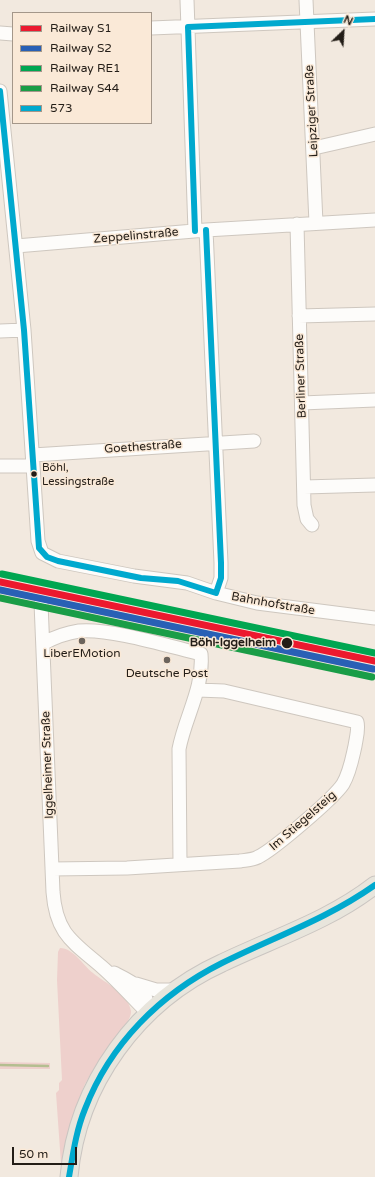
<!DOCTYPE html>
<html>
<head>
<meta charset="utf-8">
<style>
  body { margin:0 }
  #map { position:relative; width:375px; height:1177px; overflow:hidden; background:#f2e9df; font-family:"Varela Round",sans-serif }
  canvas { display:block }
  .legend { position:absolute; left:12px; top:12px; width:140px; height:112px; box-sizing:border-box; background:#fae9d7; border:1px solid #a4978a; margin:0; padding:5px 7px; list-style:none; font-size:12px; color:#231d17 }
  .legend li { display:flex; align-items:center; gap:8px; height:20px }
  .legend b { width:20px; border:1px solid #a4978a }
  .north { position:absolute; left:323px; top:12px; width:40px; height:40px; -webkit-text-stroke:3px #fae9d7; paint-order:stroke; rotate:25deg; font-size:11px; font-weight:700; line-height:16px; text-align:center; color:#231d17 }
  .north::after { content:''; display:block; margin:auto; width:14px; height:18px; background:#231d17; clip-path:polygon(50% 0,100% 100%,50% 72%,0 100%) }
  .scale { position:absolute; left:12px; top:1147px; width:65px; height:18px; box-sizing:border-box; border:2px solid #231d17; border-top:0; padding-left:5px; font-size:12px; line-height:14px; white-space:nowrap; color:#231d17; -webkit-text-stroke:3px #fae9d7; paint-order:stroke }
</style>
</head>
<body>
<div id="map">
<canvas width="375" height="1177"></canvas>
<ul class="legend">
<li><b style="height:5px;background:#ec192e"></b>Railway S1</li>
<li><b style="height:5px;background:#2960b5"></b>Railway S2</li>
<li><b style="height:5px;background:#00a651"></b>Railway RE1</li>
<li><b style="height:5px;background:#1a9d47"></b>Railway S44</li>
<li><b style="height:5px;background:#00a9ce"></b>573</li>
</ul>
<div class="north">N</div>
<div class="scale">50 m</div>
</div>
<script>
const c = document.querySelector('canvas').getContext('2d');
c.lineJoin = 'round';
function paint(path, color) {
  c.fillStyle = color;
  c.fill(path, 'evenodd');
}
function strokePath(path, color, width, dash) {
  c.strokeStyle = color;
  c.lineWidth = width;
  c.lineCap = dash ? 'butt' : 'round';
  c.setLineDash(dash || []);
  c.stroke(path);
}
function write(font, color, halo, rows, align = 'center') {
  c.font = font + ' "Varela Round",sans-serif';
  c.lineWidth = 3;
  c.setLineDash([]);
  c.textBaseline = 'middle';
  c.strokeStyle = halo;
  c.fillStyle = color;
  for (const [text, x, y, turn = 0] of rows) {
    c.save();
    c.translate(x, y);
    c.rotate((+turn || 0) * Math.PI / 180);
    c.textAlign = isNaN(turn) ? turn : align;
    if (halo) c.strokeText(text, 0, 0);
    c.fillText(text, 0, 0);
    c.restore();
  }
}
paint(new Path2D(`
  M60,948C73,948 83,965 93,973C105,983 128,993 131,1011C132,1021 114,1038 107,1048C100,1060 91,1072 85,1084C74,1109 68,1136 63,1163L61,1164L56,1093L59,1090V1083L62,1080L57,980L58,952Z
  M0,1062L50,1063V1069H0Z`), '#eed0cc');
strokePath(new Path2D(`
  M0,1065L48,1066`), '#b4be90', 2.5);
const minor = new Path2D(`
  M187,0L195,231
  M306,0L316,223
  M151,28L375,19
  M0,33L13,34
  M0,91L24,330L38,541L42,553L58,561L134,576L187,583L216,593L257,603L375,618
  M314,148L375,134
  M297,224L304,505L307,519L312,525
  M206,230L221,563V578L216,593
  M16,246L206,230L375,220
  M299,316L375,314
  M0,331L24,330
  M302,403L375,400
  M33,455L254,441
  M0,466H33
  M304,487L375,485
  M41,603L53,892C56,934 73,942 102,967C118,981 133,998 148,1013
  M44,643C55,637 66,633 79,631C110,628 168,646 201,654C204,688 185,717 179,749L180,864
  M52,869L127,868L240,861C246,860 253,860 258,857C273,850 334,798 343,784C350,772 352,759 355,746C356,739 359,729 357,722L224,691L198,690
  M114,973C132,982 149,989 148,1013
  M136,984L156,990H176`);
const major = new Path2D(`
  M69,1177C77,1084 138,1001 222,963C274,938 329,921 375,885`);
strokePath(minor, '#cec7bf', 15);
strokePath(major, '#cac5c1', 19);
strokePath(minor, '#fdfcfa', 13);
strokePath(major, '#e8e5dc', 17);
strokePath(new Path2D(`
  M188,27L195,231
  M188,27L375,19
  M0,91L24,330L39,548L47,557L58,561L141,578L178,581L216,593
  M206,230L221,563V578L216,593
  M69,1177C73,1154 76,1131 85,1109C110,1044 160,994 222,963C274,937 327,919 375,885`), '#00a9ce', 6);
strokePath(new Path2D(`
  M0,582L375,661`), '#ec192e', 7);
strokePath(new Path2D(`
  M0,590L373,669`), '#2960b5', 7);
strokePath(new Path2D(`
  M2,574L375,653`), '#00a651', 7);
strokePath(new Path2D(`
  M0,598L372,677`), '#1a9d47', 7);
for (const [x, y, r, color] of [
  [34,474,3.5,"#231d17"],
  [82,641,4,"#6b645d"],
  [287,643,6,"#231d17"],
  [167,660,4,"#6b645d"]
]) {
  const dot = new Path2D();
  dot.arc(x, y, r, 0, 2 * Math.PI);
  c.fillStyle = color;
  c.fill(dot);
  strokePath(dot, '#fae9d7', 1.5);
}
write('11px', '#231d17', '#fae9d7', [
  ["Böhl,",42,468],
  ["Lessingstraße",42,482]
], 'left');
write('12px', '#231d17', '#fae9d7', [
  ["Leipziger Straße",312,111,-93],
  ["Zeppelinstraße",136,236,-5],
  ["Berliner Straße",301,376,-92],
  ["Goethestraße",143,447,-4],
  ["Bahnhofstraße",273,604,10],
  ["Iggelheimer Straße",48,765,-92],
  ["Im Stiegelsteig",303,821,-41]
]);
write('bold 12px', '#231d17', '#fae9d7', [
  ["Böhl-Iggelheim",276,643]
], 'right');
write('12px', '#231d17', '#fae9d7', [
  ["LiberEMotion",82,654],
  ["Deutsche Post",167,674]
]);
</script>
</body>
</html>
